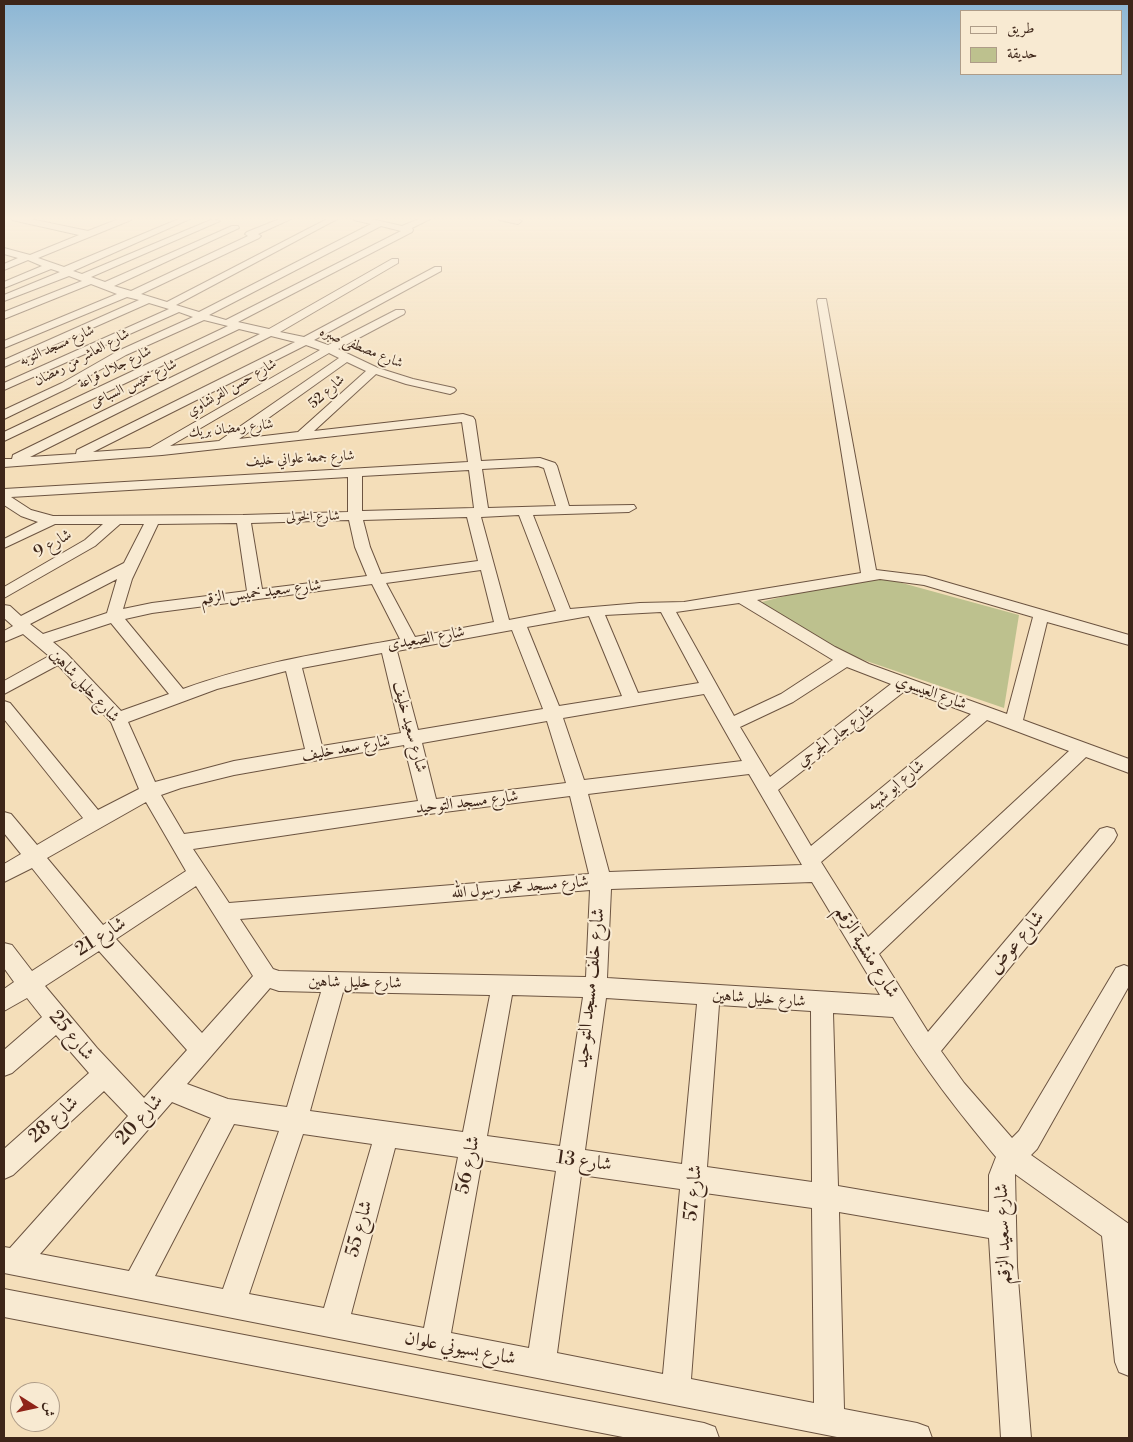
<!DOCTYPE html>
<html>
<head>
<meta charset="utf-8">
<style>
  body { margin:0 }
  #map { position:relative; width:1133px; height:1442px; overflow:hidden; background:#f4deb9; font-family:"Libre Bodoni",Amiri,serif }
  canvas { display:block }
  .frame { position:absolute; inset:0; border:5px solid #3e2619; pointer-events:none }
  .legend { position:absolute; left:960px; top:10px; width:162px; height:65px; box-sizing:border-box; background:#f8ead2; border:1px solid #ae9c88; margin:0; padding:6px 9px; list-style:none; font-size:15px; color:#3e2619 }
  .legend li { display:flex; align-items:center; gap:10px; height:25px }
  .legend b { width:25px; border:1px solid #ae9c88 }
  .north { position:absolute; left:10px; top:1382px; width:50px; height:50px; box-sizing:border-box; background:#f8ead2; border:1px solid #ae9c88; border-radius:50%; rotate:100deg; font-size:14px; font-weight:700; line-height:20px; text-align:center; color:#3e2619 }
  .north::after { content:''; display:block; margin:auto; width:18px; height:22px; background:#8f2418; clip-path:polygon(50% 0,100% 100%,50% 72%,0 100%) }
</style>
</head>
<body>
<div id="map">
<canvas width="1133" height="1442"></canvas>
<div class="frame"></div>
<ul class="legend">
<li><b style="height:6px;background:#f8ead2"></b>طريق</li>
<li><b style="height:14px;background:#bdc18e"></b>حديقة</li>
</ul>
<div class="north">ش</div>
</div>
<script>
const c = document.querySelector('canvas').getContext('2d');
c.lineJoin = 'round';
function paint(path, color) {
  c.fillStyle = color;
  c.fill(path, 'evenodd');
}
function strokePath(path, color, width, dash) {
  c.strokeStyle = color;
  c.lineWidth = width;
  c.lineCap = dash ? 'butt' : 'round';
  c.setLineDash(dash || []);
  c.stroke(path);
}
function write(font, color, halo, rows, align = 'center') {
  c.font = font + ' "Libre Bodoni",Amiri,serif';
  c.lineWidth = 4;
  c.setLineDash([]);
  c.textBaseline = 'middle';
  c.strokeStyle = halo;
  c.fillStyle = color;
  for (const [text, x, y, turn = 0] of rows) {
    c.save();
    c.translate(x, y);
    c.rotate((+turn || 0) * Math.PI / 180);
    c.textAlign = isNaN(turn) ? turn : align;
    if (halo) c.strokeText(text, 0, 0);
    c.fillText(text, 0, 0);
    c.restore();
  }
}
paint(new Path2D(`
  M867,579L891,580L1019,615L1004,708L846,654L758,603L808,590Z`), '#bdc18e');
const street = new Path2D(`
  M11,218H26L88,231L121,218H132L131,220L38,258L64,267L181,218H192L73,271L82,274L213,219L220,221L91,277L105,282L232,226H238L239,228L114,286L131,291L248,236L245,234L247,232L282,218H293L258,234L261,236L259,238L141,294L167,302L329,218H339L176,305L199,312L371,224L354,220L353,218H367L402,226L421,218H432L412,228L413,230L412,232L238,322L269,329L392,259H398V263L280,332L304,337L435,267H441V271L314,340L328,345L396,310H404L405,312L404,314L338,349L378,368L413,379L454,388L456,390L454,392L450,394L406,384L376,374L314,431L463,414L473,417L475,420L481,461L540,458L555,463L557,466L569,506L634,505L636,508L629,512L533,515L570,609L640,603L684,602L861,573L817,301L818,299H826L876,570L925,576L1129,635V645L1047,622L1023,720L1129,759V773L1086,757L879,954L928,1032L1100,829L1107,827L1114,829L1117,835L1114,841L941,1051L964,1083L1012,1138L1019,1131L1116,968L1124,965L1129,967V986L1037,1149L1031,1155L1129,1224V1376L1119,1372L1115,1362L1102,1236L1015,1174L1017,1267L1031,1438H1001L989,1238L839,1212L844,1409L917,1423L928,1427L932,1438H842L4,1273V1247L10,1248L128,1116L104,1091L13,1175L4,1179V1149L89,1073L56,1035L12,1073L4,1076V1050L42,1017L27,998L4,1011V989L14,982L4,968V943L12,945L32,971L86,936L32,868L4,882V864L21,854L4,833V812L11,814L37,845L83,818L4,719V701L10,703L98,810L139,789L111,722L58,665L4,694V681L49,656L23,634L4,642V631L13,626L4,618V605L10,606L21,616L124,563L144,524H120L95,546L4,598V587L85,540L103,524H55L4,548V539L38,522L21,516L4,505V489L468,462L462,422L162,455L4,467V459H12L13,455L260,334L239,329L4,441V432L228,326L204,320L126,355L70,387L4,419V410L62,383L118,351L193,317L179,312L4,390V383L169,309L149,303L4,367V360L139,300L127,297L4,348V341L117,294L91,284L4,319V312L82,281L69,276L4,301V295L60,272L51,269L4,288V282L42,266L28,260L4,270V264L18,258L4,254V248L30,255L79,235L12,220ZM381,226L401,231L226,320L209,315ZM271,336L295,342L77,450L76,454L30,457ZM306,345L320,350L150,448L93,452ZM329,353L339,358L219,441L170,446ZM347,362L366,371L298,432L239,439ZM538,466L544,468L556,506L488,508L482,469ZM469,470L474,508L362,511V476ZM348,477V512L243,515L53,516L31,510L11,497ZM519,515L556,611L509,620L481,517ZM467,517L478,561L381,574L370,547L363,520ZM349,520L355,547L367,576L262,589L251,523ZM237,523L247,591L152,603L123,609L132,579L158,524ZM481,570L494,622L415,637L386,583ZM117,579L107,613L43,634L30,624ZM880,579L924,585L1033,617L1007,714L869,664L835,647L757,600ZM372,584L400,639C328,652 253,663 183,689L125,619L152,613ZM739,603L833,660L781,694L734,716L676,612ZM661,612L699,683L638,693L605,615ZM589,616L622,696L559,706L527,627ZM111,623L169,694L121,711L66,653L53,642ZM512,630L543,709L418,730L397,651ZM382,653L401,733L322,746L302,668ZM847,667L891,684L770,777L740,727L793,702ZM286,671L305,749L234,761L155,782L128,722L217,689ZM906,690L971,714L811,846L778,790ZM704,694L742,761L584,780L563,718ZM987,720L1069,751L868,937L821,862ZM547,721L566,783L436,799L422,743ZM404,745L418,801L184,834L161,795L181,788L234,775ZM749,774L802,865L609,872L588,794ZM570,796L589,874L229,903L193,849L429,814ZM146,802L186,871L103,925L47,858ZM812,882L880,995L607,978L611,889ZM196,886L253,976L202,1033L116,939ZM590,890L586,977L279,971L273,969L240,919ZM99,951L187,1050L144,1098L97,1048L45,986ZM270,988L279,991L321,992L287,1107L228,1099L187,1084ZM343,992L490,995L463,1132L310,1111ZM512,995L583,997L560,1146L487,1136ZM606,998L697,1004L682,1164L585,1150ZM719,1005L811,1011L812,1182L707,1167ZM833,1013L893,1017C925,1069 957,1110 996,1157L989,1175V1212L838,1186ZM172,1102L211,1118L129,1271L40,1254ZM234,1124L279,1131L223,1289L155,1276ZM303,1134L372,1144L324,1308L249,1294ZM395,1148L458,1157L424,1328L351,1314ZM482,1160L556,1171L529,1348L451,1333ZM581,1175L680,1189L663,1374L557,1353ZM705,1193L812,1208L814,1403L691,1379Z
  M498,218H515L522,221L518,224L499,220Z
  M4,1289L704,1423L715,1427L719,1438H628L4,1317Z`);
strokePath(street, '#6c5441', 2);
paint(street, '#f8ead2');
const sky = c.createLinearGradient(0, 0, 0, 420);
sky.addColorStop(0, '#8bb6d5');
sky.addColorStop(0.52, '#faf0e0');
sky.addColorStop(1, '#faf0e000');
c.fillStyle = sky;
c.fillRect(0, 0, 1133, 420);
write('14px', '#3e2619', '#f8ead2', [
  ["شارع مسجد التوبه",57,346,-24],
  ["شارع مصطفى صبره",361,348,22],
  ["شارع العاشر من رمضان",82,358,-28],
  ["شارع جلال قراعة",115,368,-26],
  ["شارع خميس السباعى",134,384,-26],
  ["شارع حسن القرنشاوي",232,388,-30],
  ["شارع 52",327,392,-42],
  ["شارع رمضان بريك",231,429,-6],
  ["شارع جمعة علواني خليف",300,459,-3],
  ["شارع الخولى",313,517,-1]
]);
write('16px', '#3e2619', '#f8ead2', [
  ["شارع 9",53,544,-30],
  ["شارع سعيد خميس الزقم",261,593,-7],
  ["شارع الصعيدى",426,639,-10],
  ["شارع خليل شاهين",84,686,47],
  ["شارع العيسوي",931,693,20],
  ["شارع سعيد خليف",409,727,75],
  ["شارع جابر الجرحي",836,736,-37],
  ["شارع سعد خليف",346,749,-10],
  ["شارع ابو شهبه",896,786,-40],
  ["شارع مسجد التوحيد",467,803,-7],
  ["شارع مسجد محمد رسول الله",520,888,-5],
  ["شارع خليل شاهين",355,983,1],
  ["شارع خليل شاهين",759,999,4]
]);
write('19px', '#3e2619', '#f8ead2', [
  ["شارع 21",101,937,-33],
  ["شارع عوض",1017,943,-50],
  ["شارع منشية الزقم",866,952,58],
  ["شارع خلف مسجد التوحيد",591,988,-84],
  ["شارع 25",71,1036,50],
  ["شارع 28",54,1120,-42],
  ["شارع 20",140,1120,-48],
  ["شارع 13",584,1162,8],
  ["شارع 56",469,1165,-79],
  ["شارع 57",694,1193,-85],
  ["شارع 55",360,1229,-75],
  ["شارع سعيد الزقم",1004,1234,-92],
  ["شارع بسيوني علوان",460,1349,11]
]);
</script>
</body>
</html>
